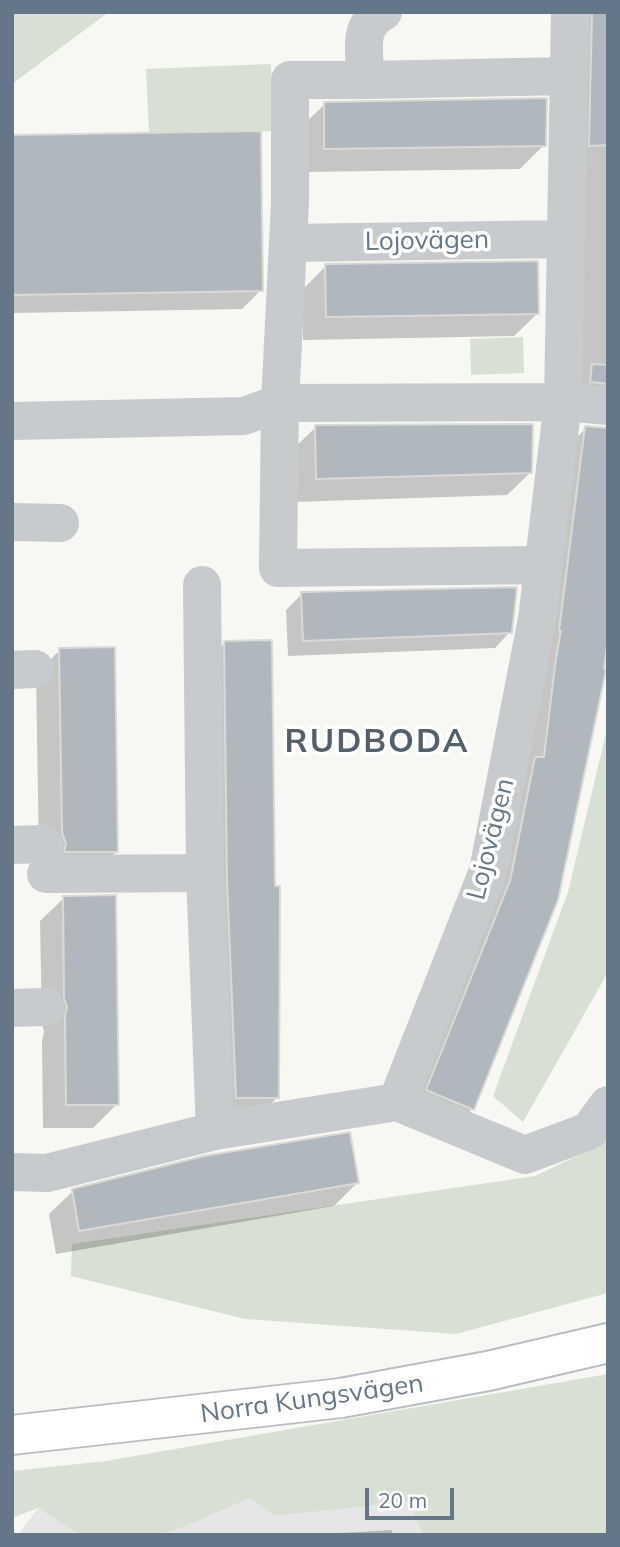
<!DOCTYPE html>
<html>
<head>
<meta charset="utf-8">
<style>
  body { margin:0 }
  #map { position:relative; width:620px; height:1547px; overflow:hidden; background:#f7f7f4; font-family:Mulish,sans-serif }
  canvas { display:block }
  .frame { position:absolute; inset:0; border:14px solid #647687; pointer-events:none }
  .scale { position:absolute; left:365px; top:1488px; width:89px; height:32px; box-sizing:border-box; border:4px solid #647687; border-top:0; padding-left:9px; font-size:21px; line-height:24px; white-space:nowrap; color:#647687; -webkit-text-stroke:5px #fff; paint-order:stroke }
</style>
</head>
<body>
<div id="map">
<canvas width="620" height="1547"></canvas>
<div class="frame"></div>
<div class="scale">20 m</div>
</div>
<script>
const c = document.querySelector('canvas').getContext('2d');
c.lineJoin = 'round';
function paint(path, color) {
  c.fillStyle = color;
  c.fill(path, 'evenodd');
}
function strokePath(path, color, width, dash) {
  c.strokeStyle = color;
  c.lineWidth = width;
  c.lineCap = dash ? 'butt' : 'round';
  c.setLineDash(dash || []);
  c.stroke(path);
}
function write(font, color, halo, rows, align = 'center') {
  c.font = font + ' Mulish,sans-serif';
  c.lineWidth = 7;
  c.setLineDash([]);
  c.textBaseline = 'middle';
  c.strokeStyle = halo;
  c.fillStyle = color;
  for (const [text, x, y, turn = 0] of rows) {
    c.save();
    c.translate(x, y);
    c.rotate((+turn || 0) * Math.PI / 180);
    c.textAlign = isNaN(turn) ? turn : align;
    if (halo) c.strokeText(text, 0, 0);
    c.fillText(text, 0, 0);
    c.restore();
  }
}
paint(new Path2D(`
  M252,1498L274,1516L410,1502L423,1535H160L184,1527Z
  M38,1508L79,1535H18Z`), '#e5e6e5');
paint(new Path2D(`
  M12,12H109L12,84Z
  M271,64L274,131L149,133L146,69Z
  M523,337L524,373L471,375L470,339Z
  M608,725V972L523,1122L493,1096L568,892Z
  M608,1134V1293L456,1334L245,1319L71,1276L72,1244L535,1176L587,1151Z
  M608,1374V1535H423L409,1502L274,1516L251,1498L184,1527L160,1535H79L38,1508L12,1518V1471L106,1461Z`), '#d8e0d4');
paint(new Path2D(`
  M560,12H608V413L565,405Z
  M325,104L544,145L520,169L302,172L301,127Z
  M12,137L261,290L242,309L12,313Z
  M326,266L538,313L514,336L303,340L302,290Z
  M316,427L531,472L507,495L293,502L292,450Z
  M585,429L608,623L472,1109L449,1133L404,1114L537,653L562,453Z
  M302,594L510,632L495,648L288,656L286,610Z
  M225,643L278,1097L254,1120H213L202,666Z
  M60,650L117,851L93,874L39,856L36,674Z
  M64,898L117,1104L93,1128H43L42,1041L44,1032L42,1022L40,921Z
  M357,1183L334,1206L56,1254L49,1214L73,1191Z
  M392,1530V1535H305Z`), '#0003');
const building = new Path2D(`
  M592,12H608V145L589,146Z
  M547,98L546,146L324,149V102Z
  M261,131L263,291L12,295V135Z
  M538,261L539,314L326,317L325,264Z
  M592,364L608,365V384L590,382Z
  M533,424L532,473L316,479L315,425Z
  M585,426L608,428V637L604,669L606,670L558,900L474,1110L426,1090L510,881L535,757H544L556,658L561,631H559Z
  M517,587L512,633L303,641L301,592Z
  M272,640L275,886H280L279,1098H236L227,879L224,641Z
  M115,647L118,852H64L66,844L62,832L59,648Z
  M116,895L119,1105H66L65,1016L67,1007L64,998L63,896Z
  M350,1132L359,1183L79,1231L72,1189L204,1156Z`);
paint(building, '#b0b7bd');
strokePath(building, '#d9d9d6', 2);
const major = new Path2D(`
  M12,1435L341,1398L488,1371L608,1343`);
strokePath(major, '#babec2', 42);
strokePath(new Path2D(`
  M383,12C356,26 365,54 366,80H290V202L280,403L278,568L544,565
  M366,80L568,76
  M288,243L566,239
  M12,421L244,416L280,403L563,402L608,406
  M12,522L60,523
  M202,585L205,873L215,1131
  M12,670L35,669
  M12,845L44,844
  M46,874L205,873
  M12,1008L45,1007
  M397,1102L488,871L537,619L563,402L570,12
  M12,1172L47,1173L215,1131L397,1102L525,1155L589,1131L608,1105`), '#c7cbce', 38);
strokePath(major, '#fff', 38);
write('26px', '#647687', '#fff', [
  ["Lojovägen",427,241,-1],
  ["Lojovägen",491,839,-76],
  ["Norra Kungsvägen",312,1399,-8]
]);
c.letterSpacing = '2px';
write('bold 33px', '#52606c', '#fff', [
  ["RUDBODA",377,742]
]);
c.letterSpacing = '0px';
</script>
</body>
</html>
